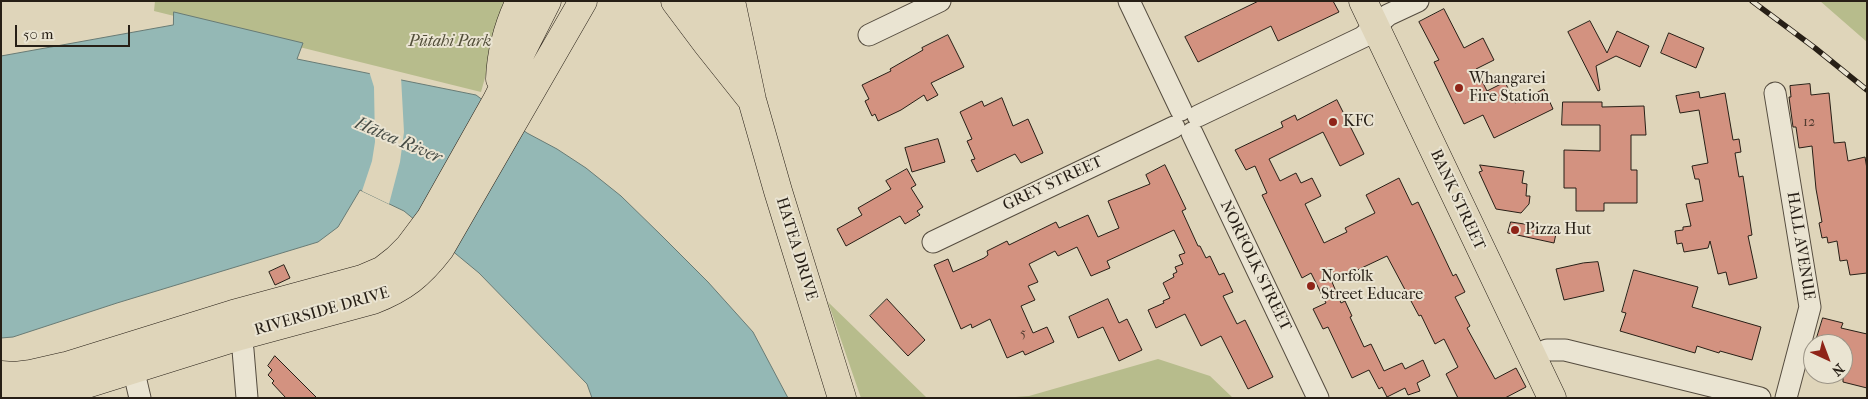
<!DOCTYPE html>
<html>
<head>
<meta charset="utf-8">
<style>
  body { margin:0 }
  #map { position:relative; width:1868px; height:399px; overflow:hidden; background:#dfd5ba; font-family:"IM FELL French Canon",serif }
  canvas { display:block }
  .frame { position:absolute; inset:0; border:2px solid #271f16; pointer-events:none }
  .north { position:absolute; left:1803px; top:334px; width:50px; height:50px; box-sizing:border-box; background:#eae4d2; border:1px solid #9c9587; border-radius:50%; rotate:137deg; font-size:14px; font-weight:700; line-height:20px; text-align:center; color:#271f16 }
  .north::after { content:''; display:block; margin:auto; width:18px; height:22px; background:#8f2418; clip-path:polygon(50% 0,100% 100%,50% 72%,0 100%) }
  .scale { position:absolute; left:15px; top:25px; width:115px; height:22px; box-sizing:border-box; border:2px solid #271f16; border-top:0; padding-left:6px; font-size:15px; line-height:18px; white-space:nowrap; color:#271f16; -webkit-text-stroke:4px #eae4d2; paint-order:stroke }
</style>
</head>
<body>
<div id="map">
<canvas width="1868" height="399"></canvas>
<div class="frame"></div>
<div class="north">N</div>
<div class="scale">50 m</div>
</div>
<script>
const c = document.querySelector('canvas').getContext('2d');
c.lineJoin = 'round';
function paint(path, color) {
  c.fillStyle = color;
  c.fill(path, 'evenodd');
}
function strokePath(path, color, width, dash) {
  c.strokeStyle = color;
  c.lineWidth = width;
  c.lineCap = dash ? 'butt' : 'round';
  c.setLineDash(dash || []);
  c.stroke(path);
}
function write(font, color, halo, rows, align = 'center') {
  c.font = font + ' "IM FELL French Canon",serif';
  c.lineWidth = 4;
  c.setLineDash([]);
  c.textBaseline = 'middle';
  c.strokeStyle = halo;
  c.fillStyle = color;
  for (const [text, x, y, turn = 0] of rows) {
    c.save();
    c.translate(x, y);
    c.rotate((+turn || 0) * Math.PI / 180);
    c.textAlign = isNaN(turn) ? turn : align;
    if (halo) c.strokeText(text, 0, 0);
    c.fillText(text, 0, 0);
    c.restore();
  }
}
paint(new Path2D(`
  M155,1H513L495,42L481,92L154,11Z
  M1820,1H1867V42Z
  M828,302L926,397L933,398H861Z
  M1158,359L1210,376L1233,398H1002L1029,396Z`), '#b7bc8c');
const water = new Path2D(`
  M174,12L303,43L297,59L476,95L527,133L557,149L586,168L621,196L662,236L708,282L753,332L788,398H592L587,384L479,273L404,211L360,190L338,227L318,242L117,303L13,337L1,338V56L173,25Z`);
paint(water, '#94b8b5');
strokePath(water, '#687b75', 1);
paint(new Path2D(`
  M369,71L401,77L404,132L400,162L389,204L362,191L372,161L375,142L374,87Z`), '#dfd5ba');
const building = new Path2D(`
  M1259,1H1333L1339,12L1278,41L1271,26L1198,62L1185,37Z
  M1444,9L1464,48L1483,38L1494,60L1476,69L1487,91L1505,82L1515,103L1544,89L1553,109L1494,138L1483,115L1464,124L1434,62L1439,60L1419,22Z
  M1590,21L1607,53L1617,31L1649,46L1640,67L1616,56L1596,66L1600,90L1598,91L1568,32Z
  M1669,33L1704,48L1696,68L1661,53Z
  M948,35L964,67L931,83L938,95L927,101L924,95L901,110L878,121L875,114L872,116L865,101L869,99L862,85L891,71L890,69L923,50L922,48Z
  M1810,84L1811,95L1829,93L1834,143L1845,142L1848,161L1865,157L1867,169V273L1850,275L1847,260L1840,261L1837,241L1828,243L1827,237L1822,238L1819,223L1822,222L1816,189L1812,146L1799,148L1796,127H1793L1789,97H1791L1790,86Z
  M1699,92L1700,98L1725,93L1733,140L1739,139L1741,152L1735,153L1739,177L1743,176L1752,235L1748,236L1757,278L1729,285L1726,272L1718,274L1710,241L1708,248L1684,252L1682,243L1677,244L1675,231L1683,230V227L1691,226L1686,204L1703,201L1699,179H1695L1692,166L1708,163L1699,110L1680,113L1676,96Z
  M1002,98L1013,126L1028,119L1043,153L1021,163L1015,154L977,172L971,160L975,159L967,141L972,139L960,112L982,101L984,106Z
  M1337,100L1364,154L1340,166L1323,132L1269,159L1280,181L1296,173L1301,183L1312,178L1321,196L1305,204L1324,243L1347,232L1345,228L1375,213L1366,195L1399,178L1412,205L1418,202L1453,276L1456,274L1465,292L1455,297L1470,326L1467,328L1495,379L1516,368L1526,387L1505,398H1458L1446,374L1458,367L1444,339L1435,344L1421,315L1419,316L1387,256L1332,282L1341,303L1345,301L1352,316L1350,317L1364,347L1371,344L1384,371L1402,363L1405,369L1423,360L1430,376L1417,383L1420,391L1408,395L1405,388L1387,397L1382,387L1379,389L1369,370L1352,378L1328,327L1323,329L1313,309L1326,303L1311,273L1302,278L1262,195L1267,193L1255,166L1246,170L1235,150L1283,127L1281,122L1295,115L1297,120Z
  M1563,102H1602V107L1644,106L1646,135H1631V170H1637V203H1604V211H1576V188H1564V150L1600,151V125H1562Z
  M938,139L945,162L912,172L905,148Z
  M1165,165L1186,209L1182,211L1198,246H1200L1206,258L1210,256L1219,275L1224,273L1233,292L1223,296L1237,324L1245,320L1273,377L1248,389L1221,336L1201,346L1185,314L1156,328L1148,310L1164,303L1163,301L1170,298L1163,283L1174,277L1173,274L1177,272L1175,267L1183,264L1179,255L1185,253L1174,230L1107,261L1110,268L1091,276L1077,247L1058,256L1055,251L1029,264L1038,282L1028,286L1035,300L1021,306L1033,333L1047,327L1054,342L1025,355L1023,351L1007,358L990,319L972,328L971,324L961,329L934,265L948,259L953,272L984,258L988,255L987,251L1007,241L1009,245L1056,222L1059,228L1088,215L1098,237L1119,228L1108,201L1150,184L1146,175Z
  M1480,165L1524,171L1522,183L1527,184L1526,196H1530L1529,204L1521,213L1496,209L1479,172L1482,171Z
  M907,169L916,185L911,188L923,207L917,211L920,215L905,224L900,216L846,246L837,229L862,215L858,208L891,189L886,181Z
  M1511,222L1557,229L1554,243L1508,233Z
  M1598,262L1604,291L1564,300L1556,269L1583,263Z
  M284,265L290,278L275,285L269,272Z
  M1634,270L1698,287L1692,307L1761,327L1752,360L1720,351L1719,353L1697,346L1695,353L1620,331L1626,313L1622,312Z
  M887,299L925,340L908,356L870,316Z
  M1108,299L1119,323L1127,319L1142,350L1119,361L1103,327L1078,338L1069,317Z
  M1823,318L1843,323L1841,328L1867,334V388L1843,382V344H1815Z
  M275,356L317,398H286L272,383L274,381L268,375L272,370L268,366Z`);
paint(building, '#d39280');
strokePath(building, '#271f16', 1);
const minor = new Path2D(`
  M1129,1L1181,110
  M869,35L940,1
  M1775,93L1810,307L1786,398
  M1198,116L1363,37L1388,15L1418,1
  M1192,133L1318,398
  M933,242L1174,127
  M235,321L243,350L247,398
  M130,355L140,398
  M1532,356L1547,350H1565L1760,398`);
const major = new Path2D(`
  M675,1L708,45L751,99
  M700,1L723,40
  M731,1L752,100L778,191L842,398
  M1363,1L1552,398
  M500,79C501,51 508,26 520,1
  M1,375L15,376L31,374L66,366L233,314L362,279L383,270L397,259L409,247L430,219L497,100L547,1
  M1,397H30L61,392L240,336L373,300C404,288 420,275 440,249L583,1`);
strokePath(minor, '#554c3f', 23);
strokePath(major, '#271f16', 29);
strokePath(minor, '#eae4d2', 21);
strokePath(major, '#dfd5ba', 28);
const rail = new Path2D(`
  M1752,1L1815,48L1867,90`);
strokePath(rail, '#271f16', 5.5);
strokePath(rail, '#eae4d2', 4, [11]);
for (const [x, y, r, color] of [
  [1459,88,5,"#8f2418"],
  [1333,122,5,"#8f2418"],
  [1515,230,5,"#8f2418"],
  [1311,286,5,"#8f2418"]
]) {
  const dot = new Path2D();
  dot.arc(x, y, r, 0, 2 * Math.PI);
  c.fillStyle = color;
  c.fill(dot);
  strokePath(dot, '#eae4d2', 2);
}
write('14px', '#523c30', null, [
  ["12",1809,123],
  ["5",1023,334]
]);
write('italic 16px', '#524e39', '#eae4d2', [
  ["Pūtahi Park",450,42]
]);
write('16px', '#271f16', '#eae4d2', [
  ["Whangarei",1469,79],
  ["Fire Station",1469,97],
  ["KFC",1343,122],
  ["Pizza Hut",1525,230],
  ["Norfolk",1321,277],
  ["Street Educare",1321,295]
], 'left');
write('16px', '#271f16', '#eae4d2', [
  ["GREY STREET",1053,184,-25],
  ["BANK STREET",1457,200,65],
  ["HALL AVENUE",1800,246,81],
  ["HATEA DRIVE",796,249,73],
  ["NORFOLK STREET",1255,266,64],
  ["RIVERSIDE DRIVE",322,312,-16]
]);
write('italic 18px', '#484d46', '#eae4d2', [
  ["Hātea River",398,141,23]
]);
</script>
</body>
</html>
